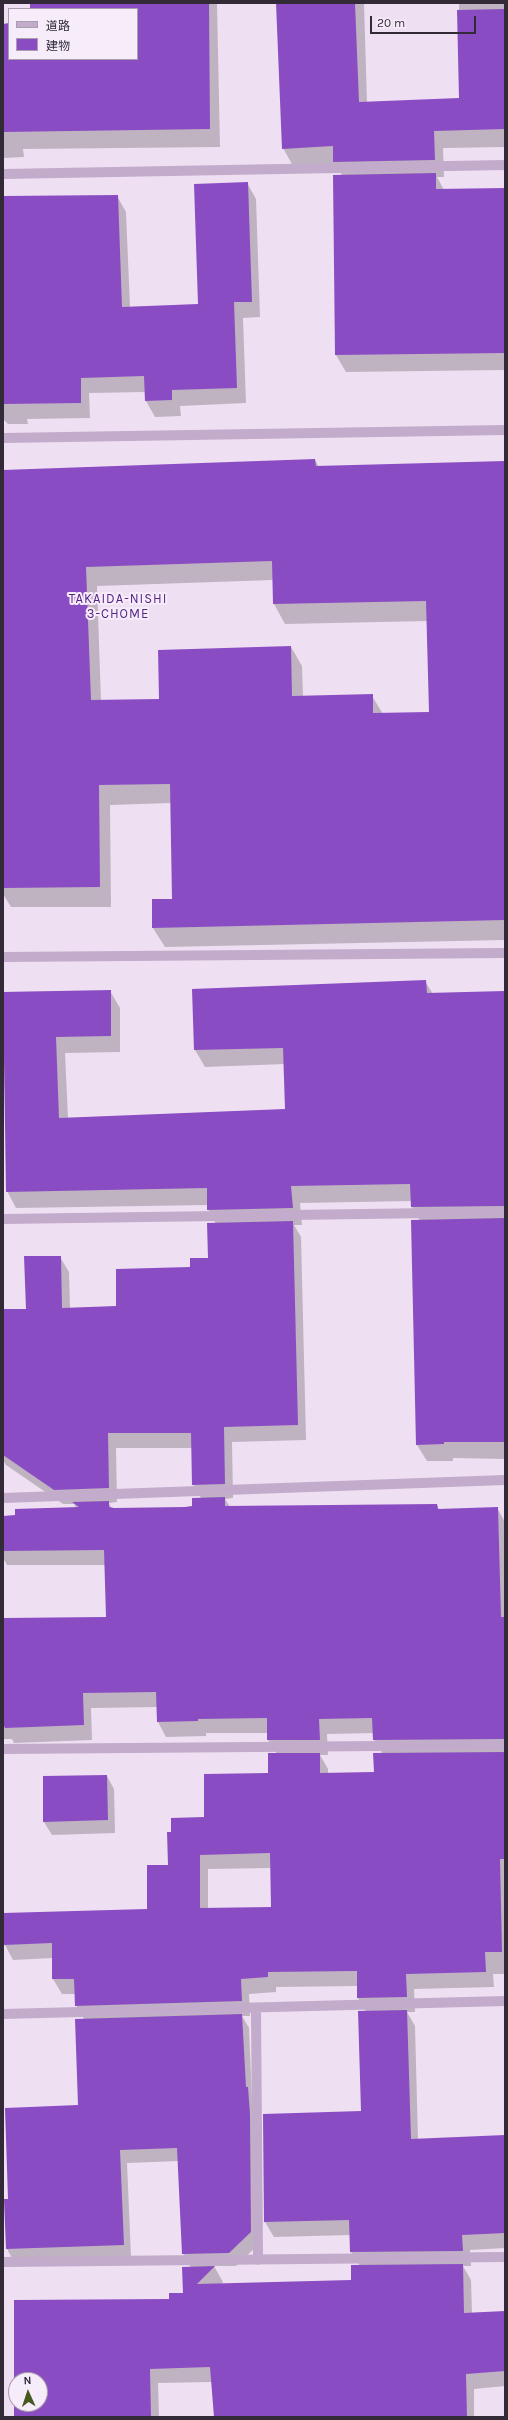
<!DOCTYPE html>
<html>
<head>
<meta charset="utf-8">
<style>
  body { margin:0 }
  #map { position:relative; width:508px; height:2420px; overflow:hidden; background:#efdff2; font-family:Karla,"Noto Sans JP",sans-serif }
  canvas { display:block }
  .frame { position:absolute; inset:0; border:4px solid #332a38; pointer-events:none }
  .legend { position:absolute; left:8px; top:8px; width:130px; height:52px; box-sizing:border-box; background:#f7ecfa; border:1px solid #a99eac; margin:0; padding:5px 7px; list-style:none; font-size:12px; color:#332a38 }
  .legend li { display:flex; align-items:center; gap:8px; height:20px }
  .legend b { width:20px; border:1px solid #a99eac }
  .north { position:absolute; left:8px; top:2372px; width:40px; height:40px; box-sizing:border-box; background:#f7ecfa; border:1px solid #a99eac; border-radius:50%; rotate:357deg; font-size:11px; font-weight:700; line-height:16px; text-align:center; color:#332a38 }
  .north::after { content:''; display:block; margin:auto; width:14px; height:18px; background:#465920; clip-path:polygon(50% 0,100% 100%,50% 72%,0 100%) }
  .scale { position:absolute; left:370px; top:16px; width:106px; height:18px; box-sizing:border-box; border:2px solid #332a38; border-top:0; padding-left:5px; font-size:12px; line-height:14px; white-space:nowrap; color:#332a38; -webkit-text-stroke:3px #f7ecfa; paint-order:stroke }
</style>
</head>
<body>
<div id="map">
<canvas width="508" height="2420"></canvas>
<div class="frame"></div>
<ul class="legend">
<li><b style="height:5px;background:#c2abcb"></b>道路</li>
<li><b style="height:11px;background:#8a4cc3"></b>建物</li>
</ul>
<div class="north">N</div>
<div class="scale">20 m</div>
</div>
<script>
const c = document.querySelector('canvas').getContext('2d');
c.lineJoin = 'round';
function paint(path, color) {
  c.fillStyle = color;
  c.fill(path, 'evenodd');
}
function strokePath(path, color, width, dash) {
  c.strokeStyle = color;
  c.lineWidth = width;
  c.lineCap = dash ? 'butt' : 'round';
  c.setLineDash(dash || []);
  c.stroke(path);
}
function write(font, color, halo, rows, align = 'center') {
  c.font = font + ' Karla,sans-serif';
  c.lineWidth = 4;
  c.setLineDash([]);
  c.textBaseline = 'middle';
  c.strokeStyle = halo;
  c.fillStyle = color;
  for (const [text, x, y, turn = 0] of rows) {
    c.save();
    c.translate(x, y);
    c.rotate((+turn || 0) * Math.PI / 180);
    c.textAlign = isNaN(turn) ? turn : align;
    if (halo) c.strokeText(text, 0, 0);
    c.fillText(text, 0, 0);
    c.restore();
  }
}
paint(new Path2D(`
  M31,3H217L220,147L23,149L24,157L3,158V25L9,24V59H137V9H31Z
  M277,3H364L367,103L460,99L459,3H505V147L443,148L444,177H437L444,190L505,189V370L346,372L336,355L342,175L335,164L293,166L283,148Z
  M247,183L256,199L260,317L243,318L246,403L180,406L181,416L155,417L146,401L145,392L89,393L90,418L27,419L28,424H8L3,419V197L117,196L126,212L130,307L199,305Z
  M315,460L319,467L505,462V940L165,947L153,928L173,900L171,803L110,805L111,907H11L3,894V472ZM273,580L274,604L285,624L428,621L430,713L383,714L372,696L303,697L302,666L291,647L160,700L101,701L97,586Z
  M425,981L433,994L505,992V1459L453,1458V1461H427L417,1445L420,1221L412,1207V1201L300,1203L302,1225H294L301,1237L306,1440L232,1442L233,1498L225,1499L230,1507L437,1505L439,1510L497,1508L505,1522V1974H493L494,1987L414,1989L415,2012H407L415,2026L418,2140L505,2136V2248L470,2250L471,2266H463L471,2280L472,2313L505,2312V2386L474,2389V2417H216L212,2382L158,2383L159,2417H15V2301L170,2300L184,2294L191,2268L183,2253L179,2161L127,2163L131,2257L14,2262L7,2249L9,2200L79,2106L84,2019L76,2005L75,1994H62L53,1979V1958L13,1960L5,1945L148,1910L169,1866L172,1833L205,1818L269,1774L277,1754L268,1740V1733H206V1736L166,1737L158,1722L157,1707L91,1708L92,1740L14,1743L12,1739H3V1619L107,1618L105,1565H7L3,1558V1517L76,1508L74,1504H63L6,1465L3,1460V1310H27L60,1257L69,1272L70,1308L117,1307L209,1259L216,1224L208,1209V1205L16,1208L7,1191L3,992L110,991L120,1008V1052L65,1053L68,1118L286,1110L285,1064L205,1067L195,1050L194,990ZM116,1448H192L193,1484L201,1498L193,1507L185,1508L112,1509L109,1503L117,1502ZM374,1733V1739L382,1753L375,1773L328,1774V1769L320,1755H328L327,1734ZM271,1868L272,1908L208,1909V1869ZM358,1986V1998L366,2012L362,2112L264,2115L265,2222L274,2237L351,2235V2252L360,2266L352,2281L220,2285L223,2282L214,2266H236L258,2245L249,2028L242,2016H250L249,1994L276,1992V1987ZM16,2380H40V2404H16Z
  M107,1776L114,1789L115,1833L52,1835L44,1822Z`), '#0003');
paint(new Path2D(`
  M30,3H209L210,129L3,132V24L9,23V59H137V9H30Z
  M276,3H355L359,102L459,98L457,10L505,9V129L434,131L435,160L333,162V146L282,149Z
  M436,173V189L505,188V353L335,355L333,175Z
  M248,182L252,302H234L237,388L172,390V400L145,401L144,376L81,378V403L3,404V196L118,195L122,307L198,304L194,184Z
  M315,459L316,466L505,461V920L152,928V899H172L170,784L99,785L100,887L3,888V470ZM272,561L273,604L426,601L429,712L373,713V694L292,696L291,646L158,650L159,699L91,700L86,567Z
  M426,980L427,993L505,991V1206L411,1207L410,1184L291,1186L293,1208L207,1210V1188L6,1192L3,992L111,990V1036L56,1037L59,1118L285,1109L283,1048L194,1050L192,989Z
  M505,1218V1442H444V1444L416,1445L411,1220Z
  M293,1221L298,1425L224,1427L225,1484L192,1485L191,1433H108L109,1488L54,1490L3,1455V1309H26L24,1256H61L62,1308L116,1306V1269L190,1267V1258H208L207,1223Z
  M225,1497V1506L437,1504L438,1509L498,1507L501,1617H505V1739L373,1740L372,1718L319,1719L320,1740H267V1718L198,1719V1721L157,1722L156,1692L83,1693L84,1725L5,1728L3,1724V1618L106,1617L104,1550L3,1551V1516L15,1515V1509L79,1507L72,1502L109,1501V1507L114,1508L185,1507L192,1506V1498Z
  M505,1752V1859H500L502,1952H485L486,1972L406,1974L407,1997L357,1998V1971L268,1972V1977L241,1979L242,2001L75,2006L74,1979H52V1943L4,1945L3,1913L147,1909V1865H168L167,1832H171V1818L204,1817V1774L268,1773V1753H320V1773L374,1772L373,1753ZM270,1853L271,1907L200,1908V1855Z
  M107,1775L108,1820L43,1822V1776Z
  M407,2010L411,2139L505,2135V2233L462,2235L463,2251L350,2252L349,2220L264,2222L263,2114L361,2111L358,2011Z
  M242,2014L246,2087H248L250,2114L251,2232L229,2253L182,2254L177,2148L120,2150L124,2245L6,2249L4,2199H8L5,2108L78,2105L75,2019Z
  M463,2264L464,2313L505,2311V2371L466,2374L467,2417H214L210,2367L150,2369L151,2417H14V2300L169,2299V2293H183L182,2267L215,2266L197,2284L351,2280V2265ZM16,2380H40V2404H16Z`), '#8a4cc3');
strokePath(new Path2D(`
  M3,174L505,165
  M3,438L505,430
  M3,957L505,953
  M3,1219L505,1212
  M3,1498L505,1480
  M3,1749L505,1745
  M256,2008L258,2260
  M3,2014L505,2001
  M3,2262L505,2257`), '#c2abcb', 10);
c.letterSpacing = '1px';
write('13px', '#562586', '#f7ecfa', [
  ["TAKAIDA-NISHI",118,599],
  ["3-CHOME",118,614]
]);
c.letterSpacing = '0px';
</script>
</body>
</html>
